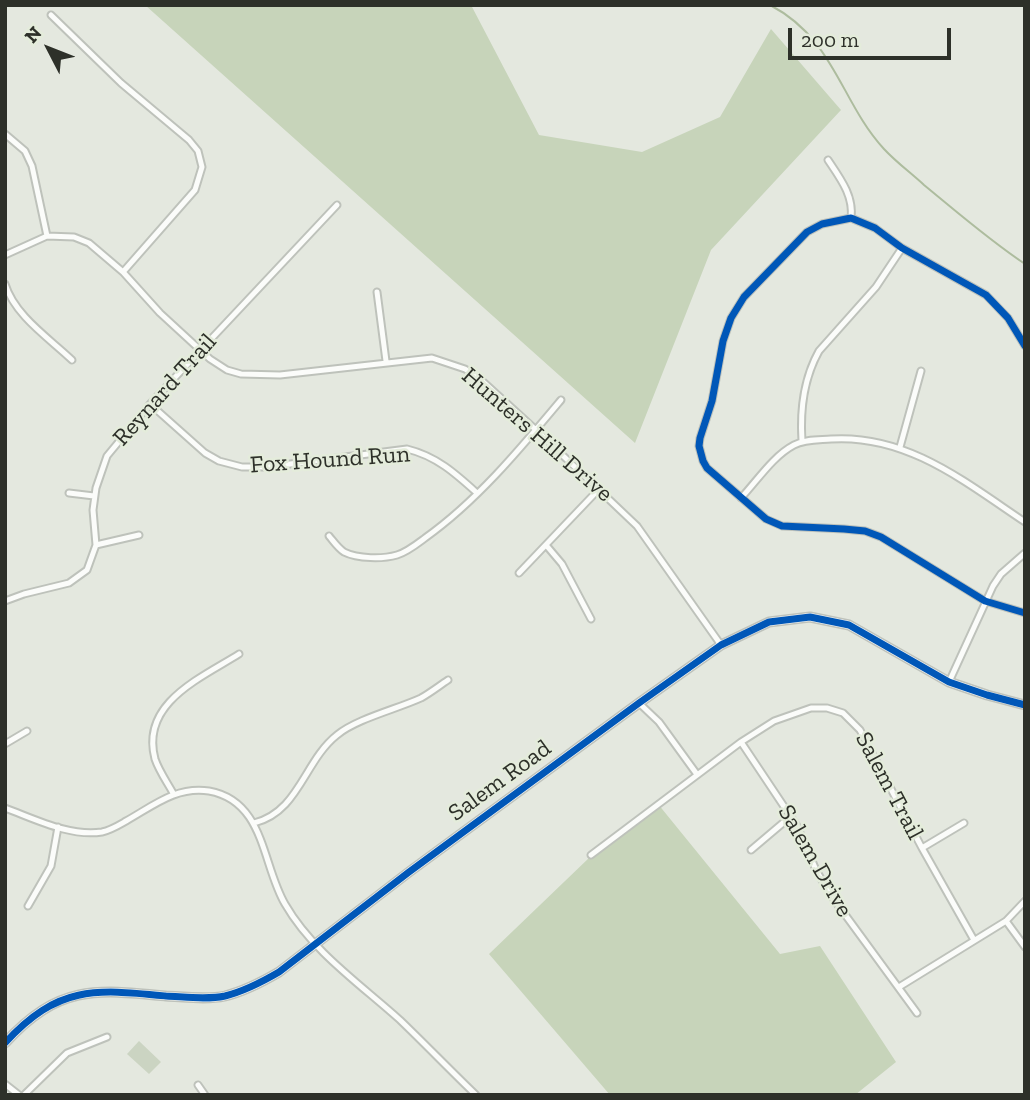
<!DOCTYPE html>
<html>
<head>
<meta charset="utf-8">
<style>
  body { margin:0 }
  #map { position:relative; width:1030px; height:1100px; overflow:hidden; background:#e4e8df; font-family:"Zilla Slab",serif }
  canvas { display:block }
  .frame { position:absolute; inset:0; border:7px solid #2d3029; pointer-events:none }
  .north { position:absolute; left:14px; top:14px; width:70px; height:70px; -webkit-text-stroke:5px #e4ecdb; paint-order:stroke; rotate:312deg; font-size:19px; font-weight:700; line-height:28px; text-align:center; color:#2d3029 }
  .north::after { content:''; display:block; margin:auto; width:24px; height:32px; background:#2d3029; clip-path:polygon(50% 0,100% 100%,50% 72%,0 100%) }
  .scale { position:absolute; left:788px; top:28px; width:163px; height:32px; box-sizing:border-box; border:4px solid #2d3029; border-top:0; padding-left:9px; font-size:21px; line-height:24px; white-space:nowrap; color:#2d3029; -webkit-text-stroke:5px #e4ecdb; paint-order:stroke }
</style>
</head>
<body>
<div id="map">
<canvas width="1030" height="1100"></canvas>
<div class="frame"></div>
<div class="north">N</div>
<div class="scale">200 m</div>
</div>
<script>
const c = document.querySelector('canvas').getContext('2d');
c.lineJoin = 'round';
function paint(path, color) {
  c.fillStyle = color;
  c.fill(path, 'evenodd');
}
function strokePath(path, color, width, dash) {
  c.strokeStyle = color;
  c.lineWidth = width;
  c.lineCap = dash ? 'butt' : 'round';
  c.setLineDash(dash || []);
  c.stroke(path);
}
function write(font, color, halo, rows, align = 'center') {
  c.font = font + ' "Zilla Slab",serif';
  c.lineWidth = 5;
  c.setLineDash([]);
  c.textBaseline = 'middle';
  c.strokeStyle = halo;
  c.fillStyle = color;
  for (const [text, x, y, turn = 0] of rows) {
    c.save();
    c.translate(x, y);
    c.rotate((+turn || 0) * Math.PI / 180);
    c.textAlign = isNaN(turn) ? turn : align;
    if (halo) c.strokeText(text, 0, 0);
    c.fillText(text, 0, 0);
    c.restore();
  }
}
paint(new Path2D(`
  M139,1041L161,1062L149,1074L127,1054Z`), '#cbd4c2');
paint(new Path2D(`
  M145,5H471L539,135L642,152L720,117L771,29L841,110L711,250L635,443Z
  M658,804L780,954L820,946L896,1062L855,1095H610L489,954L590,857Z`), '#c7d4ba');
strokePath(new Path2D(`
  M770,5C835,39 840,101 884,149C896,162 911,173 924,185C957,212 989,240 1025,264`), '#adbc9e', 2);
const street = new Path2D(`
  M51,15L121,83L189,140L198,151L202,167L195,190L123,272
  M5,134L25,151L32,166L47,236
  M828,160C840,178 854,196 851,218
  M5,255L47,236L74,237L89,243L123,272L160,313L210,359L227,370L241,374L280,375L432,358L465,369L479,378L536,430L637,526L721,645
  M5,284C15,316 49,338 72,360
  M377,292L386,361
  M1025,346L1008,318L986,295L902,248L875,228L851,218L822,224L807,232L744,297L731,318L723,341L712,401L700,438L699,446L703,461L707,468L766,519L782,526L844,529L865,531L881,537L985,601L1025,613
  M150,404L205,453L219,461L242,467H267L407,449C436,456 455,473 477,493
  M802,441C800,411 804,378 819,351L876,287L902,248
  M900,447L921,371
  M69,493L94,496
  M741,498C757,481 773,456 794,445C805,439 819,440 831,439C907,434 965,482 1025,522
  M329,536C334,542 338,548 344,552C358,559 383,559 397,555C407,552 417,544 425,538C477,501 520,449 561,400
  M96,545L139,535
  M546,545L562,564L591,619
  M519,573L600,488
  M5,601L24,594L69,583L87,570L96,545L93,510L96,488L107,456L150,404L337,205
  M949,682L993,586L1001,574L1025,553
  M639,703L659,722L696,773
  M741,742L797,826L816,870L830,894L917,1013
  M5,744L27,731
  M173,793C167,782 159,771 155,759C140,703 201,678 239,654
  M5,808C35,819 70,837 102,832C111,830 119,825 126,821C153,806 176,786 209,791C265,801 262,865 285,904C312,951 360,984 400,1020C426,1045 450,1070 476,1095
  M254,823C299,812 304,761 337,735C356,719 397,709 421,698C430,693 439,686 448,680
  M922,848L964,823
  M751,850L790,817
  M591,855L741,742L774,721L811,708H827L843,713L860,730L922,848L974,940
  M28,906L51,866L58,827
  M1006,921L1025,947
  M899,987L1006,921L1025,901
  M5,1084L19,1095
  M198,1085L205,1095
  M24,1095L67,1053L107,1037`);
const secondary = new Path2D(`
  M5,1043C58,985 95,989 166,996C186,997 207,1000 225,996C245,991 262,982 279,972L409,872L639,703L721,645L769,622L810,617L849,625L949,682L987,695L1025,705`);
strokePath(street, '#bec2bb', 9);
strokePath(secondary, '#bec2bb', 11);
strokePath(street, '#fbfcfa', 5);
strokePath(secondary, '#fbfcfa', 8);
strokePath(new Path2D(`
  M1025,346L1008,318L986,295L902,248L875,228L851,218L822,224L807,232L744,297L731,318L723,341L712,401L700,438L699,446L703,461L707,468L766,519L782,526L844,529L865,531L881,537L985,601L1025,613
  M5,1043C58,985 95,989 166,996C186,997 207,1000 225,996C245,991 262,982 279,972L409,872L639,703L721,645L769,622L810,617L849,625L949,682L987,695L1025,705`), '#0057b8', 7);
write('24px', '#2d3029', '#e4ecdb', [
  ["Reynard Trail",165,390,-48],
  ["Hunters Hill Drive",537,435,41],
  ["Fox Hound Run",330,460,-4],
  ["Salem Road",500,781,-36],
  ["Salem Trail",889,786,62],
  ["Salem Drive",815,861,60]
]);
</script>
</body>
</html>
